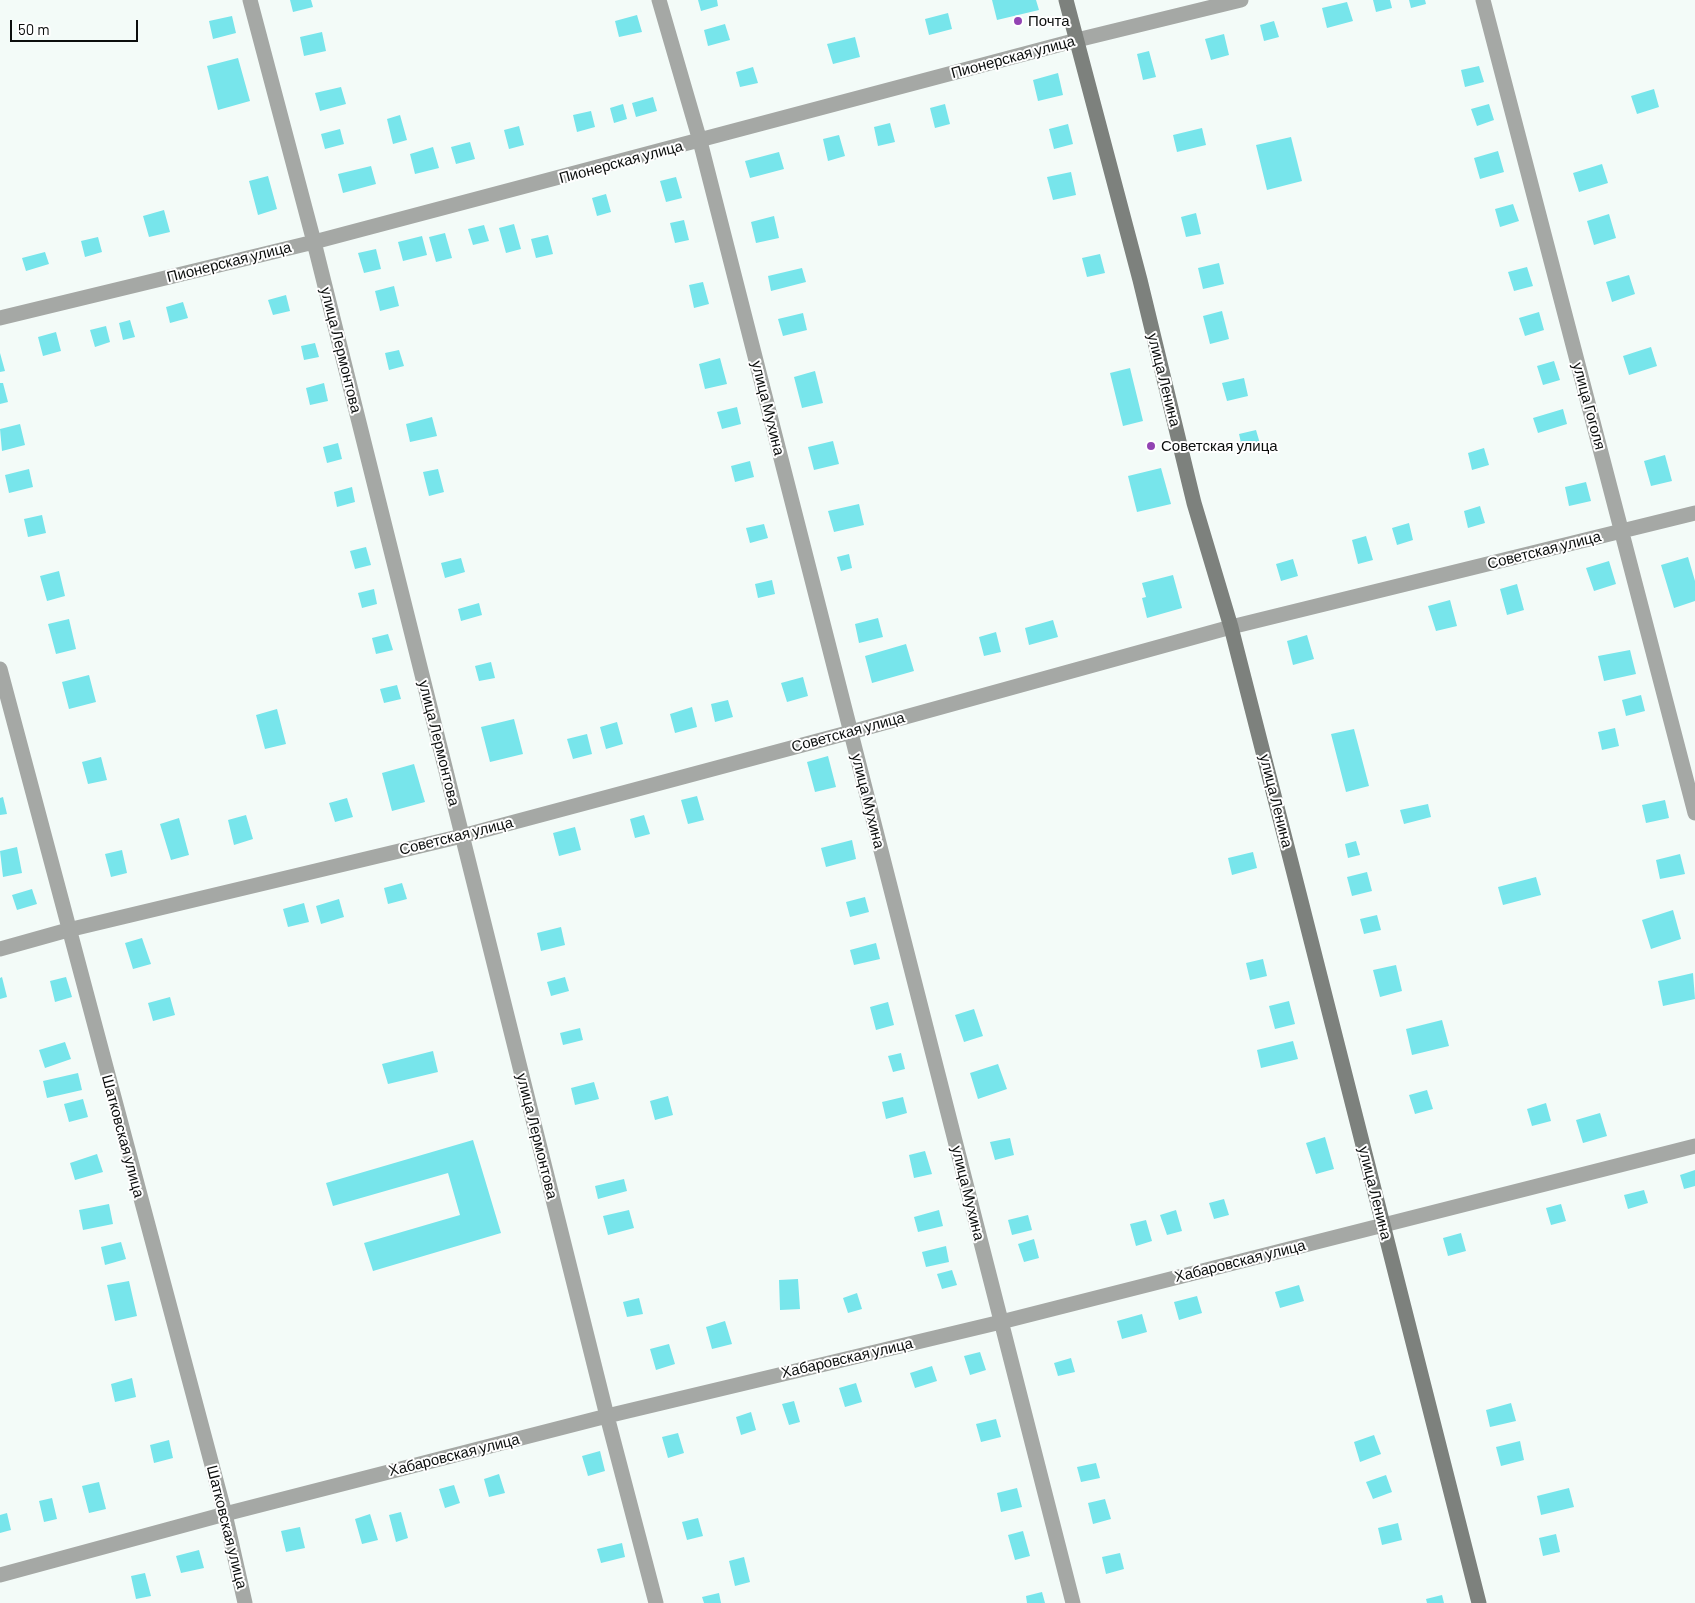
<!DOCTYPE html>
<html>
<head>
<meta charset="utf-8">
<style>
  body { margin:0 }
  #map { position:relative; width:1695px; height:1603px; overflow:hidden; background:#f3fbf8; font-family:Barlow,sans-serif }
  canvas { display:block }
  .scale { position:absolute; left:10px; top:20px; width:128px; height:22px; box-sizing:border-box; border:2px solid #0b0e0d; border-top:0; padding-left:6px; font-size:15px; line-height:18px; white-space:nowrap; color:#0b0e0d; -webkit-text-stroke:4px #fff; paint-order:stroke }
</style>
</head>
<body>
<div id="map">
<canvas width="1695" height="1603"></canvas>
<div class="scale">50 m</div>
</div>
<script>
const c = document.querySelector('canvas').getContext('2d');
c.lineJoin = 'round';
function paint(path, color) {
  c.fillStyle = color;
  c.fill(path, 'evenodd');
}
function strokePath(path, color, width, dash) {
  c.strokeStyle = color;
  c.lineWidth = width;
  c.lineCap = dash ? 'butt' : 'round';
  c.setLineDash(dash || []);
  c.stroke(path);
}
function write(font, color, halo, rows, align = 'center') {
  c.font = font + ' Barlow,sans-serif';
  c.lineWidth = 4;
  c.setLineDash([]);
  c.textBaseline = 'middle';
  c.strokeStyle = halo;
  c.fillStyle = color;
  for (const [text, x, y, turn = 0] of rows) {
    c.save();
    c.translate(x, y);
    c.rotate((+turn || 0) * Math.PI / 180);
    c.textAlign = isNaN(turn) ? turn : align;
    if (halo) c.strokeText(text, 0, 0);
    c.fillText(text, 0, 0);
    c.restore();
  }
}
paint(new Path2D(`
  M290,0H311L313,7L293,12Z
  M698,0H717L718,6L701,11Z
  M992,0H1036L1039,10L997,20Z
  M1373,0H1390L1392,8L1376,12Z
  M1409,0H1425L1426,4L1411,8Z
  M1347,2L1353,21L1327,28L1322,8Z
  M948,13L952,29L929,35L925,19Z
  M637,15L642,32L619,37L615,21Z
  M232,16L236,33L213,39L209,21Z
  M1274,21L1279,37L1264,41L1260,25Z
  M725,24L730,40L708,46L704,30Z
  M322,32L326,51L304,56L300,37Z
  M1224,34L1229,55L1211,60L1205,39Z
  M855,37L860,57L833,64L827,44Z
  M1149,51L1156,77L1143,80L1137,54Z
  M238,58L250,101L218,110L207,66Z
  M1479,66L1484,82L1465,87L1461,70Z
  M753,67L758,83L740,87L736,72Z
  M1058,73L1063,95L1038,101L1033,80Z
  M341,87L346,104L320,111L315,93Z
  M1654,89L1659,107L1637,114L1631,96Z
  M653,97L657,111L636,117L632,103Z
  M623,104L627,119L614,123L610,108Z
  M945,104L950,124L935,128L930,108Z
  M1489,104L1494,120L1477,126L1471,109Z
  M591,111L595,127L577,132L573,115Z
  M400,115L407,140L393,144L387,119Z
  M890,123L895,142L878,146L874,127Z
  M1068,124L1073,144L1054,149L1049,129Z
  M519,126L524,145L509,149L504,130Z
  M1202,128L1206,145L1177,152L1173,135Z
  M340,129L344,144L325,149L321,134Z
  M839,135L845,156L828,161L823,139Z
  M1291,137L1302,181L1267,190L1256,145Z
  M470,142L475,159L456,164L451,147Z
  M433,147L439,168L415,174L410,154Z
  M1498,151L1504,172L1480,179L1474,158Z
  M779,152L784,169L750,178L745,161Z
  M1602,164L1608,183L1579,192L1573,173Z
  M371,166L376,184L343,193L338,174Z
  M1071,172L1076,195L1053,200L1047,177Z
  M268,176L277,209L258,215L249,181Z
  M676,177L682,198L666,202L660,181Z
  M606,194L611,212L597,216L592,198Z
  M1513,204L1519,221L1500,227L1495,209Z
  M164,210L170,232L149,237L143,216Z
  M1196,213L1201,234L1186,237L1181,217Z
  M1609,214L1616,238L1594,245L1587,221Z
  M774,216L779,238L756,243L751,222Z
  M684,220L689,240L675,243L670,223Z
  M514,224L521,249L506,253L499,228Z
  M484,225L489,241L473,245L468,229Z
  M445,233L452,258L436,262L429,237Z
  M548,235L553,254L536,258L531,239Z
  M422,236L427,255L403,261L398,242Z
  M98,237L102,252L85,257L81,241Z
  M376,249L381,269L364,273L358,253Z
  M45,252L49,264L26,271L22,258Z
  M1100,254L1105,273L1087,277L1082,258Z
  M1219,263L1224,284L1203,289L1198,268Z
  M1527,267L1533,286L1514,291L1508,272Z
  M802,268L806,282L771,291L768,276Z
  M1629,275L1635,294L1612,302L1606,282Z
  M703,282L709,304L694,308L689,285Z
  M394,286L399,306L380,311L375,291Z
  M286,295L290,311L273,315L268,300Z
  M183,302L188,318L170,323L166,307Z
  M1222,311L1229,339L1210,344L1203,316Z
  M1539,312L1544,330L1525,336L1519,318Z
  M803,313L807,330L783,336L778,319Z
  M130,320L135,337L123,340L119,323Z
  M106,326L110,342L95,347L90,330Z
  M56,332L61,351L43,356L38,337Z
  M315,343L319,357L304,360L301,346Z
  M1651,347L1657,366L1629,375L1623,356Z
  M399,350L404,366L389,370L385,353Z
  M0,353L5,371L0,372Z
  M720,358L727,384L705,389L699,364Z
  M1554,361L1560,380L1543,385L1537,366Z
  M1130,368L1143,421L1123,426L1110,373Z
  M815,371L823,403L802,408L794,377Z
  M1244,378L1248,396L1227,401L1222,383Z
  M0,383H3L8,402L0,404Z
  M324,383L328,401L310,405L306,388Z
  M737,407L741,424L722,429L717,412Z
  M1563,409L1567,424L1538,433L1533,418Z
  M432,417L437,436L410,442L406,424Z
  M20,424L25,445L2,451L0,429Z
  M1256,430L1261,447L1243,451L1239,434Z
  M833,441L839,464L814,470L808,447Z
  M338,443L342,459L327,463L323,447Z
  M1484,448L1489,465L1472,470L1468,453Z
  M1665,455L1672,481L1651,486L1644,461Z
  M750,461L754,477L735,482L731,466Z
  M1161,468L1171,504L1137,512L1128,476Z
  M29,469L33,487L9,493L5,475Z
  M438,469L444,492L429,496L423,472Z
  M1586,482L1591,501L1569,506L1565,487Z
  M352,487L355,502L337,507L334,492Z
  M859,504L864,525L834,532L828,511Z
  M1480,506L1485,523L1468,528L1464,511Z
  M42,515L46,533L28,537L24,519Z
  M1409,523L1413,540L1397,545L1392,528Z
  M764,524L768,538L750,543L746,528Z
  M1366,536L1373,560L1358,564L1352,540Z
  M366,547L371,565L355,569L350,551Z
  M849,554L852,568L841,571L837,557Z
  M1688,557L1695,581V601L1674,608L1661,565Z
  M461,558L465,572L445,578L441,563Z
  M1293,559L1298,576L1281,581L1276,564Z
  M1609,561L1616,584L1594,591L1586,568Z
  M59,571L65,596L47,601L40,576Z
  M1173,575L1182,608L1147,618L1142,598L1146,597L1142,583Z
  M772,580L775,594L758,598L755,584Z
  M1517,584L1524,610L1507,615L1500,589Z
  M374,589L377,604L362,608L358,593Z
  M1450,600L1457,626L1436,631L1428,606Z
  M479,603L482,615L461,621L458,609Z
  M878,618L883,637L859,643L855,624Z
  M69,619L76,649L56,654L48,624Z
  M1053,620L1058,637L1029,645L1025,628Z
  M996,632L1001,652L984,656L979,637Z
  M388,634L393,650L376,654L372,638Z
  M1307,635L1314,659L1293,665L1287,641Z
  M906,644L914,671L872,683L865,656Z
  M1630,650L1636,674L1604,681L1598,656Z
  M491,662L495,678L479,681L475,666Z
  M89,675L96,702L69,709L62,682Z
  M803,677L808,696L787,702L781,683Z
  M397,685L401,699L384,703L380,689Z
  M1641,695L1645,711L1626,716L1622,700Z
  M728,700L733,717L715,722L711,704Z
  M692,707L697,727L675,733L670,714Z
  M277,709L286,744L265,749L256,715Z
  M514,719L523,754L490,762L481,727Z
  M617,722L623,744L606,749L600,727Z
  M1615,728L1619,746L1602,750L1598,732Z
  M1354,729L1369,786L1346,792L1331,734Z
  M587,734L592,754L573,759L567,739Z
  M828,756L836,787L815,792L807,762Z
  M101,757L107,780L88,784L82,762Z
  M414,764L425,802L392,811L382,773Z
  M697,796L704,820L688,824L681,800Z
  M3,797L7,814L0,815V798Z
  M347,798L353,817L335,822L329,803Z
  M1665,800L1669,818L1646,823L1642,805Z
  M1428,804L1431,817L1404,824L1400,810Z
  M246,815L253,839L234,845L228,820Z
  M644,815L650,834L635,838L630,819Z
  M179,818L189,855L171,860L160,824Z
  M575,827L581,850L559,856L553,833Z
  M852,840L856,859L826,867L821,848Z
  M1356,841L1360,855L1348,858L1345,844Z
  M17,847L22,873L3,877L0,851Z
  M122,850L127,873L111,877L105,854Z
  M1253,852L1257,868L1232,875L1228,858Z
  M1680,854L1685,874L1660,879L1656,860Z
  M1367,872L1372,891L1352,896L1347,877Z
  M1536,877L1541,895L1503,905L1498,887Z
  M402,883L407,899L388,904L384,888Z
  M32,889L37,904L17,910L12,895Z
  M865,897L869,912L850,917L846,902Z
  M339,899L344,917L321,924L316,906Z
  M304,903L309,922L288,927L283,909Z
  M1673,910L1681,939L1651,949L1642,920Z
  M1377,915L1381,930L1364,934L1360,919Z
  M561,927L565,945L541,951L537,933Z
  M142,938L151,964L133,969L125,943Z
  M876,943L880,959L854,965L850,950Z
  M1263,959L1267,976L1250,980L1246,963Z
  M1396,965L1402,991L1380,997L1373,970Z
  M1693,973L1695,999L1663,1006L1658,981Z
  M2,977L7,997L0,999V978Z
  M66,977L72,997L55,1002L50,981Z
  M565,977L569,991L551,996L547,982Z
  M170,997L175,1015L153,1021L148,1003Z
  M1289,1001L1295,1024L1275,1029L1269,1006Z
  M888,1002L894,1025L876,1030L870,1007Z
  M974,1009L983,1036L964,1042L955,1015Z
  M1442,1020L1449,1046L1412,1055L1406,1029Z
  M580,1028L583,1040L563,1045L560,1033Z
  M1293,1041L1298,1059L1261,1068L1257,1050Z
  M65,1042L71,1059L45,1068L39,1050Z
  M433,1051L438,1072L388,1084L382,1064Z
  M901,1053L905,1069L893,1072L888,1056Z
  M998,1064L1007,1089L978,1099L970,1073Z
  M78,1073L82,1090L47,1098L43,1081Z
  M594,1082L599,1099L575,1105L571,1088Z
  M1427,1090L1433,1109L1415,1114L1409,1095Z
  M668,1096L673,1115L655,1120L650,1101Z
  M903,1097L907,1113L886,1119L882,1102Z
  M83,1099L88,1117L69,1122L64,1104Z
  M1546,1103L1551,1121L1532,1126L1527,1109Z
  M1600,1113L1607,1136L1583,1143L1576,1120Z
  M1325,1137L1334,1169L1316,1174L1306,1143Z
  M1010,1138L1014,1155L995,1160L990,1142Z
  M473,1140L501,1233L373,1271L364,1243L460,1215L448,1173L333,1206L326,1183Z
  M925,1151L932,1174L914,1178L909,1155Z
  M97,1154L103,1172L75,1180L70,1163Z
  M1695,1170V1186L1684,1189L1680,1175Z
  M624,1179L627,1191L598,1199L595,1186Z
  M1644,1190L1648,1203L1628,1209L1624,1195Z
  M1224,1199L1229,1215L1214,1219L1209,1203Z
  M109,1204L113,1224L83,1230L79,1210Z
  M1561,1204L1566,1221L1551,1225L1546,1208Z
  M629,1210L634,1228L608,1235L603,1216Z
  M939,1210L943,1226L918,1232L914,1217Z
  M1176,1210L1182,1231L1167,1235L1160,1215Z
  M1028,1215L1032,1230L1012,1235L1008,1220Z
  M1146,1220L1152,1241L1136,1246L1130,1224Z
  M1461,1233L1466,1251L1448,1256L1443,1238Z
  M1034,1239L1039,1258L1024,1262L1018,1244Z
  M121,1242L126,1259L105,1265L101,1247Z
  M946,1246L949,1262L926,1267L922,1252Z
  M952,1270L957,1285L942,1289L937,1274Z
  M798,1279L800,1309L780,1310L779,1280Z
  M129,1281L137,1316L115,1321L107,1285Z
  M1299,1285L1304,1301L1280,1308L1275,1292Z
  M857,1293L862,1309L848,1313L843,1298Z
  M1197,1296L1202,1313L1179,1320L1174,1302Z
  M639,1298L643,1314L627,1317L623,1302Z
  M1142,1314L1147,1332L1122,1339L1117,1321Z
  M725,1321L732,1344L712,1349L706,1327Z
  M669,1344L675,1364L656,1370L650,1349Z
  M980,1352L986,1370L970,1375L964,1356Z
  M1071,1358L1075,1372L1058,1376L1054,1363Z
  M932,1366L937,1381L915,1388L910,1373Z
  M132,1378L136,1397L115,1402L111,1384Z
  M856,1383L862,1402L845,1407L839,1388Z
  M794,1401L800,1422L789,1425L782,1404Z
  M1511,1403L1516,1421L1490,1427L1486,1410Z
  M751,1412L756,1430L741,1435L736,1417Z
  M996,1419L1001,1437L981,1442L976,1424Z
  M678,1433L684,1453L668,1458L662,1437Z
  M1374,1435L1381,1454L1360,1462L1354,1442Z
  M169,1440L173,1458L154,1463L150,1445Z
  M1520,1441L1524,1460L1501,1466L1496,1447Z
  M600,1451L605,1471L588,1476L582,1456Z
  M1096,1463L1100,1478L1081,1482L1077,1467Z
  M499,1474L505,1493L489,1497L484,1479Z
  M1386,1475L1392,1492L1373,1499L1366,1482Z
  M99,1482L106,1509L89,1513L82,1486Z
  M454,1485L460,1503L445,1508L439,1489Z
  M1017,1488L1022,1507L1001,1512L997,1493Z
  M1569,1488L1574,1507L1541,1515L1537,1496Z
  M52,1498L57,1519L44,1522L39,1501Z
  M1105,1499L1111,1519L1093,1524L1088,1503Z
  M401,1512L408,1538L396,1542L389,1515Z
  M7,1513L11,1530L0,1533V1515Z
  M370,1514L378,1540L362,1544L355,1519Z
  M698,1518L703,1536L687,1540L682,1522Z
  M1398,1523L1402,1540L1382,1545L1378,1528Z
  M300,1527L305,1548L286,1552L281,1531Z
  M1023,1531L1030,1556L1015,1560L1008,1535Z
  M1556,1534L1560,1552L1543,1556L1539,1538Z
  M622,1543L625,1557L601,1563L597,1549Z
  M199,1550L204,1568L181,1573L176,1556Z
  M1120,1553L1124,1569L1106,1574L1102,1557Z
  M744,1557L750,1582L735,1586L729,1561Z
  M145,1573L151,1596L136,1599L131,1576Z
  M1042,1592L1045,1603H1027L1026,1596Z
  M719,1593L721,1603H704L702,1597Z
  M1442,1595L1444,1603H1427L1426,1599Z`), '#77e5eb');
strokePath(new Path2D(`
  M250,0L314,242L607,1416L656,1603
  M659,0L700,141L1073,1603
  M1483,0L1695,813
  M0,318L314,242L1077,40L1241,0
  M0,669L225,1514L245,1603
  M0,949L68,930L462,836L851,732L1231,627L1695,513
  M0,1575L225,1514L607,1416L1001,1322L1695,1146`), '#a5a8a5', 15);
strokePath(new Path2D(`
  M1066,0L1140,280L1194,503L1231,627L1299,893L1479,1603`), '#7d817d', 15);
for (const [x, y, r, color] of [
  [1018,21,5,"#9243b3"],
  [1151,446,5,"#9243b3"]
]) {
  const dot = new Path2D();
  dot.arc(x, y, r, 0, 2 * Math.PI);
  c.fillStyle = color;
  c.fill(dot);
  strokePath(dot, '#fff', 2);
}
write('15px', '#0b0e0d', '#fff', [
  ["Почта",1028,21],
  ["Советская улица",1161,446]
], 'left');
write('15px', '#0b0e0d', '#fff', [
  ["Пионерская улица",1013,57,-15],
  ["Пионерская улица",621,162,-15],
  ["Пионерская улица",229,262,-14],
  ["улица Лермонтова",341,350,76],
  ["улица Ленина",1164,380,76],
  ["улица Гоголя",1589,406,75],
  ["улица Мухина",768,408,76],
  ["Советская улица",1544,550,-14],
  ["Советская улица",848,732,-15],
  ["улица Лермонтова",439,743,76],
  ["улица Мухина",868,801,76],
  ["улица Ленина",1276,801,76],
  ["Советская улица",456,836,-14],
  ["Шатковская улица",123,1136,75],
  ["улица Лермонтова",537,1136,76],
  ["улица Мухина",968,1193,76],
  ["улица Ленина",1375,1193,76],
  ["Хабаровская улица",1240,1261,-14],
  ["Хабаровская улица",847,1358,-13],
  ["Хабаровская улица",454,1455,-14],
  ["Шатковская улица",227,1527,76]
]);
</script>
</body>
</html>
